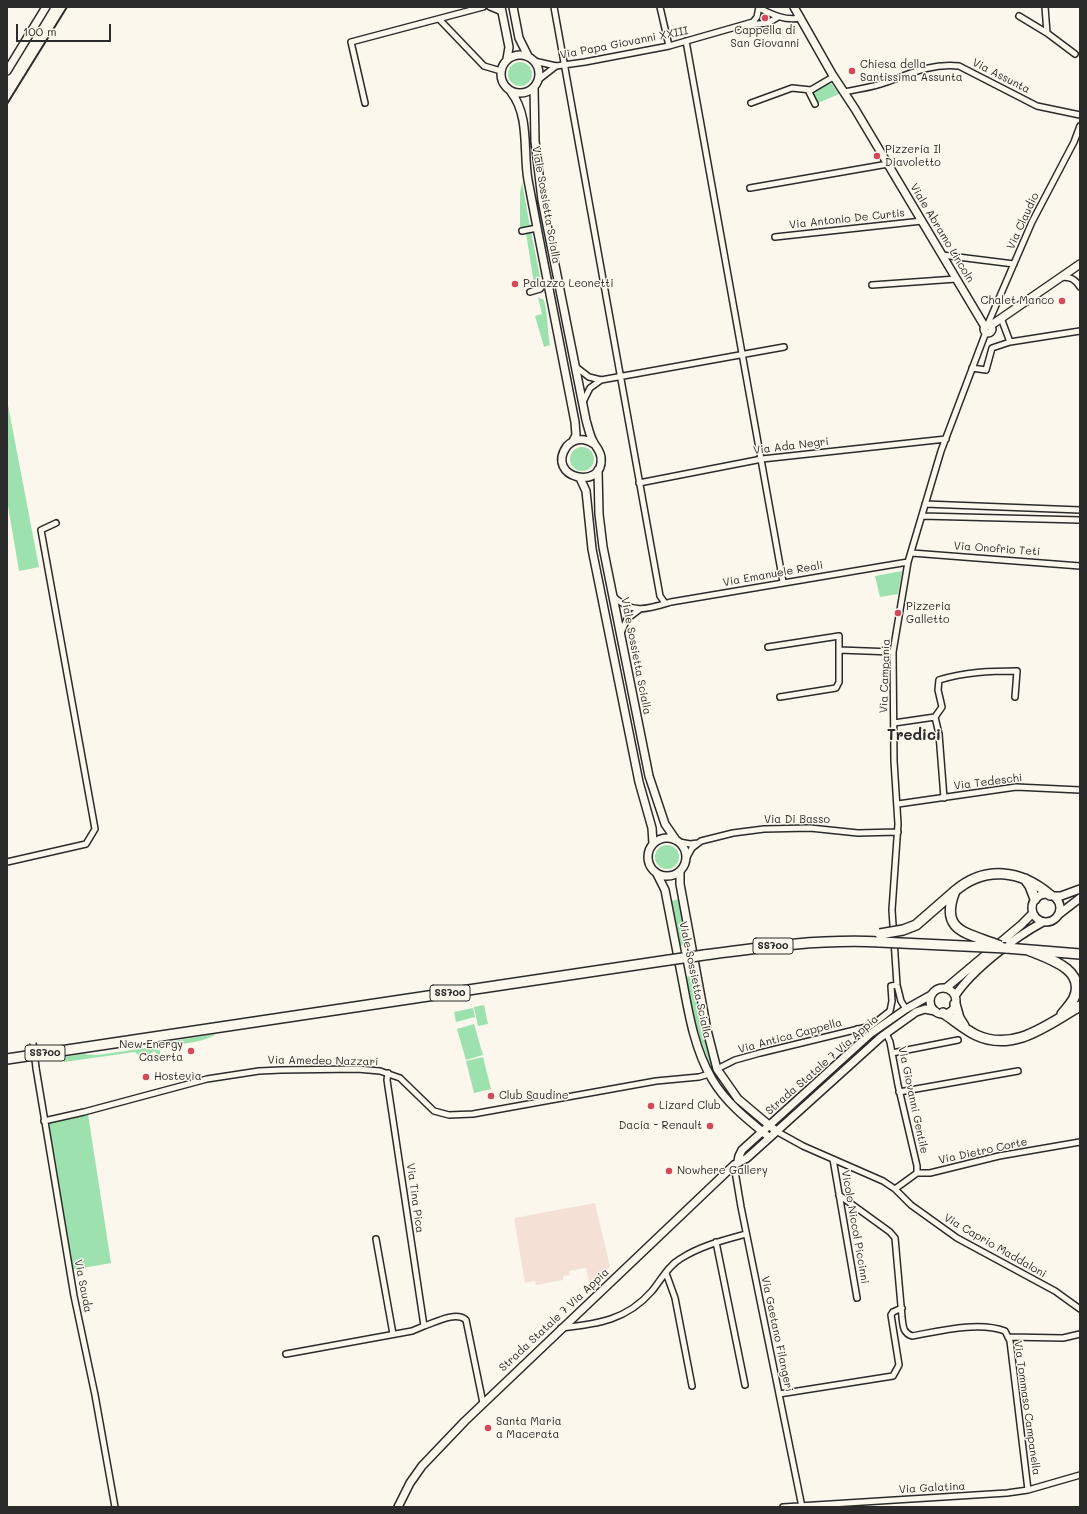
<!DOCTYPE html>
<html>
<head>
<meta charset="utf-8">
<style>
  body { margin:0 }
  #map { position:relative; width:1087px; height:1514px; overflow:hidden; background:#fbf7ec; font-family:Mali,sans-serif }
  canvas { display:block }
  .frame { position:absolute; inset:0; border:8px solid #2b2b2b; pointer-events:none }
  .scale { position:absolute; left:16px; top:24px; width:95px; height:18px; box-sizing:border-box; border:2px solid #2b2b2b; border-top:0; padding-left:5px; font-size:12px; line-height:14px; white-space:nowrap; color:#2b2b2b; -webkit-text-stroke:3px #fbf7ec; paint-order:stroke }
</style>
</head>
<body>
<div id="map">
<canvas width="1087" height="1514"></canvas>
<div class="frame"></div>
<div class="scale">100 m</div>
</div>
<script>
const c = document.querySelector('canvas').getContext('2d');
c.lineJoin = 'round';
function paint(path, color) {
  c.fillStyle = color;
  c.fill(path, 'evenodd');
}
function strokePath(path, color, width, dash) {
  c.strokeStyle = color;
  c.lineWidth = width;
  c.lineCap = dash ? 'butt' : 'round';
  c.setLineDash(dash || []);
  c.stroke(path);
}
function write(font, color, halo, rows, align = 'center') {
  c.font = font + ' Mali,sans-serif';
  c.lineWidth = 3;
  c.setLineDash([]);
  c.textBaseline = 'middle';
  c.strokeStyle = halo;
  c.fillStyle = color;
  for (const [text, x, y, turn = 0] of rows) {
    c.save();
    c.translate(x, y);
    c.rotate((+turn || 0) * Math.PI / 180);
    c.textAlign = isNaN(turn) ? turn : align;
    if (halo) c.strokeText(text, 0, 0);
    c.fillText(text, 0, 0);
    c.restore();
  }
}
paint(new Path2D(`
  M595,1203L610,1267L590,1286L586,1268L569,1271L570,1275L563,1276V1280L536,1285L535,1281L525,1283L514,1218Z`), '#f5e0d6');
paint(new Path2D(`
  M508 74a12 12 0 1 1 24 0a12 12 0 1 1-24 0Z
  M831,83L839,94L818,103L813,92Z
  M522,182L530,227L520,229V193Z
  M531,232L540,276L539,281L534,284L526,233Z
  M538,297L544,300C548,315 547,330 550,345L544,347L535,316L542,314Z
  M7,400L39,567L19,571L7,500Z
  M570 459a12 12 0 1 1 24 0a12 12 0 1 1-24 0Z
  M902,571L898,594L880,597L875,576Z
  M655 857a12 12 0 1 1 24 0a12 12 0 1 1-24 0Z
  M679,899L688,944L679,946L671,901Z
  M694,975L706,1047L713,1067L711,1068L696,1026L685,977Z
  M484,1005L488,1024L478,1026L474,1007Z
  M473,1008L475,1017L456,1022L454,1012Z
  M474,1024L483,1055L466,1060L457,1029Z
  M216,1034C207,1042 170,1047 159,1043Z
  M146,1048L160,1050V1056L157,1058L155,1051L148,1055L139,1056L135,1052L64,1062L63,1057L82,1054L97,1055Z
  M483,1057L491,1089L474,1093L466,1061Z
  M88,1114L111,1263L71,1270L47,1126L50,1123Z`), '#9de2ae');
const street = new Path2D(`
  M490,7L502,12
  M554,7L660,596L665,603
  M660,7L669,46
  M759,8C773,15 785,21 801,18
  M1019,16L1047,33L1045,7
  M439,19L484,66L501,71
  M748,25L768,23L778,17
  M1047,33L1075,54
  M686,41L783,582
  M534,61L556,66L585,62L669,46L753,22L757,17L759,7
  M538,80L556,66
  M808,90L815,104
  M845,92C858,89 874,87 887,82C911,73 933,63 959,66L1037,106L1080,115
  M365,103L351,42L483,7
  M751,103L792,88L811,90L833,77
  M750,188L888,164
  M522,231L537,228
  M775,237L922,221
  M942,255L1014,264
  M1061,277C1071,277 1075,279 1080,287
  M872,285L956,279
  M530,292L540,289L547,279
  M1001,318L1010,342L1080,331
  M987,326L1032,222L1074,142L1080,126
  M576,367L589,377L601,380L784,347
  M972,368L986,370L992,348L1010,342
  M583,402L590,388L601,380
  M639,483L762,459L946,439
  M925,504L1080,510
  M922,516L1080,520
  M912,553L1080,566
  M613,596C632,615 648,609 671,602L908,562
  M621,633L627,619L640,609
  M768,647L839,636V650
  M780,697L836,688L839,682V650L893,652
  M935,717L942,707L938,690L939,680C965,672 990,671 1017,671L1015,697
  M935,717L939,734L944,798
  M894,723L935,717
  M898,804L1016,787L1080,790
  M679,842L690,844L698,843
  M687,857L692,848L701,841L733,833L764,829L810,828L858,833L898,832
  M7,862L86,844L95,829L41,530L56,523
  M906,1009L901,1001L897,985L892,910L898,824L894,761L893,652L908,562L941,451L986,332
  M857,1029L865,1039
  M886,1033L890,1042L898,1085L917,1166V1173
  M892,1053L958,1040
  M36,1068L74,1296L95,1395L115,1507
  M717,1069L735,1060L760,1053L871,1026L890,1011L892,1001L891,986L897,985
  M388,1073L387,1080L424,1326C436,1322 456,1311 466,1320L483,1403
  M899,1092L1018,1071
  M44,1121L84,1112L207,1079L259,1071L281,1070L357,1069L380,1071L400,1078L434,1111L449,1115L473,1114L656,1081L699,1077L709,1074
  M776,1131L803,1146L883,1181L895,1189L911,1205L957,1238L1055,1291L1080,1309
  M833,1159L857,1298
  M734,1165L741,1207L802,1507
  M895,1189L917,1173H930L999,1156L1080,1142
  M839,1195L890,1232L895,1238L902,1317C903,1326 903,1333 912,1336C940,1331 978,1321 1005,1331L1010,1341L1028,1490
  M376,1239L393,1334
  M716,1242L745,1385
  M666,1273L675,1298L692,1386
  M561,1328C598,1324 627,1320 652,1291C661,1280 668,1266 680,1259C700,1246 724,1240 746,1234
  M1008,1337L1063,1338L1080,1334
  M286,1354L412,1331L424,1326
  M779,1394L893,1376L899,1365L891,1315L893,1312L902,1308
  M783,1507L1007,1493L1028,1490L1080,1475`);
const secondary = new Path2D(`
  M501,7L509,47L507,59
  M513,7L519,38L528,56
  M794,7L832,74L855,109L985,327
  M501 74a19 19 0 1 1 38 0a19 19 0 1 1-38 0Z
  M7,71L46,7
  M534,87L535,141L542,200L586,420C588,427 590,437 594,443C597,448 600,451 601,457C605,492 544,478 567,446C575,438 585,438 594,444
  M511,92C530,116 523,152 528,180C543,261 560,342 575,422L576,435L573,441
  M984 329a4 4 0 1 1 8 0a4 4 0 1 1-8 0Z
  M990,326L1080,264
  M598,470L599,514L603,547L649,776L665,824L676,840
  M580,478L586,491L592,549L639,782L652,828L653,844
  M648 857a19 19 0 1 1 38 0a19 19 0 1 1-38 0Z
  M680,872V884L707,1030L717,1069L738,1099L776,1131
  M657,874L665,890C671,921 677,952 683,983C689,1016 695,1050 712,1079C726,1103 748,1120 769,1137
  M1032 908a14 14 0 1 1 28 0a14 14 0 1 1-28 0Z
  M1053,896H1061L1080,889
  M1058,915L1080,898
  M946,988L1021,925L1033,913
  M930 1001a13 13 0 1 1 26 0a13 13 0 1 1-26 0Z
  M955,996C972,970 1015,937 1043,922
  M738,1161L739,1156L742,1150L870,1034L906,1009L931,995
  M398,1507L410,1483L422,1466L465,1421L734,1165L747,1158L881,1037L916,1012L925,1009L935,1011`);
const highway = new Path2D(`
  M1025,879L1030,886L1035,899
  M955,891C985,865 1021,870 1050,895
  M1006,948L1080,954
  M1028,950C1047,958 1087,969 1074,998C1071,1004 1066,1009 1062,1014
  M704,955C763,947 820,939 880,942
  M955,1004L959,1018L964,1026
  M943,1013C954,1020 964,1029 976,1035C1014,1053 1048,1024 1080,1006
  M7,1059L669,960`);
strokePath(street, '#2b2b2b', 8);
strokePath(secondary, '#2b2b2b', 10);
strokePath(highway, '#2b2b2b', 12);
strokePath(street, '#fbf7ec', 5);
strokePath(secondary, '#fbf7ec', 7);
strokePath(highway, '#fbf7ec', 9);
strokePath(new Path2D(`
  M7,104L67,7`), '#2b2b2b', 2);
const streetBridge = new Path2D(`
  M33,1043L36,1068`);
const highwayBridge = new Path2D(`
  M955,891C938,933 970,933 1000,946
  M880,934L903,930L916,925L955,891
  M880,942L1006,948
  M691,957L704,955
  M669,960L683,958`);
strokePath(streetBridge, '#2b2b2b', 8, []);
strokePath(highwayBridge, '#2b2b2b', 12, []);
strokePath(streetBridge, '#fbf7ec', 5);
strokePath(highwayBridge, '#fbf7ec', 9);
for (const [x, y, r, color] of [
  [765,18,4,"#d1495b"],
  [852,71,4,"#d1495b"],
  [877,156,4,"#d1495b"],
  [515,284,4,"#d1495b"],
  [1062,301,4,"#d1495b"],
  [898,613,4,"#d1495b"],
  [191,1051,4,"#d1495b"],
  [146,1077,4,"#d1495b"],
  [491,1096,4,"#d1495b"],
  [651,1106,4,"#d1495b"],
  [710,1126,4,"#d1495b"],
  [669,1171,4,"#d1495b"],
  [488,1428,4,"#d1495b"]
]) {
  const dot = new Path2D();
  dot.arc(x, y, r, 0, 2 * Math.PI);
  c.fillStyle = color;
  c.fill(dot);
  strokePath(dot, '#fbf7ec', 1.5);
}
for (const [x, y, w] of [
  [773,946,40],
  [450,993,40],
  [45,1053,40]
]) {
  const box = new Path2D();
  box.roundRect(x - w / 2, y - 8, w, 16, 3);
  c.fillStyle = '#fbf7ec';
  c.fill(box);
  strokePath(box, '#2b2b2b', 1);
}
write('bold 10px', '#2b2b2b', null, [
  ["SS700",773,946],
  ["SS700",450,993],
  ["SS700",45,1053]
]);
write('11px', '#2b2b2b', '#fbf7ec', [
  ["Cappella di",765,31,"center"],
  ["San Giovanni",765,44,"center"],
  ["Chiesa della",860,65],
  ["Santissima Assunta",860,78],
  ["Pizzeria Il",885,150],
  ["Diavoletto",885,163],
  ["Palazzo Leonetti",523,284],
  ["Chalet Manco",1054,301,"right"],
  ["Pizzeria",906,607],
  ["Galletto",906,620],
  ["New Energy",183,1045,"right"],
  ["Caserta",183,1058,"right"],
  ["Hostevìa",154,1077],
  ["Club Saudine",499,1096],
  ["Lizard Club",659,1106],
  ["Dacia - Renault",702,1126,"right"],
  ["Nowhere Gallery",677,1171],
  ["Santa Maria",496,1422],
  ["a Macerata",496,1435]
], 'left');
write('11px', '#2b2b2b', '#fbf7ec', [
  ["Via Papa Giovanni XXIII",624,43,-11],
  ["Via Assunta",1001,76,27],
  ["Viale Sossietta Scialla",546,205,80],
  ["Via Antonio De Curtis",847,219,-6],
  ["Via Claudio",1023,221,-65],
  ["Viale Abramo Lincoln",942,233,59],
  ["Via Ada Negri",791,446,-7],
  ["Via Onofrio Teti",997,549,4],
  ["Via Emanuele Reali",773,574,-10],
  ["Viale Sossietta Scialla",636,656,79],
  ["Via Campania",885,676,-88],
  ["Via Tedeschi",988,782,-7],
  ["Via Di Basso",797,820],
  ["Viale Sossietta Scialla",695,980,78],
  ["Via Antica Cappella",790,1036,-15],
  ["Via Amedeo Nazzari",323,1061,1],
  ["Strada Statale 7 Via Appia",822,1065,-41],
  ["Via Giovanni Gentile",913,1100,78],
  ["Via Dietro Corte",983,1151,-12],
  ["Via Tina Pica",415,1198,82],
  ["Vicolo Niccol Piccinni",855,1227,80],
  ["Via Caprio Maddaloni",995,1246,30],
  ["Via Sauda",83,1286,79],
  ["Strada Statale 7 Via Appia",554,1320,-43],
  ["Via Gaetano Filangeri",777,1334,78],
  ["Via Tommaso Campanella",1027,1408,82],
  ["Via Galatina",932,1488,-3]
]);
write('bold 15px', '#2b2b2b', '#fbf7ec', [
  ["Tredici",914,735]
]);
</script>
</body>
</html>
